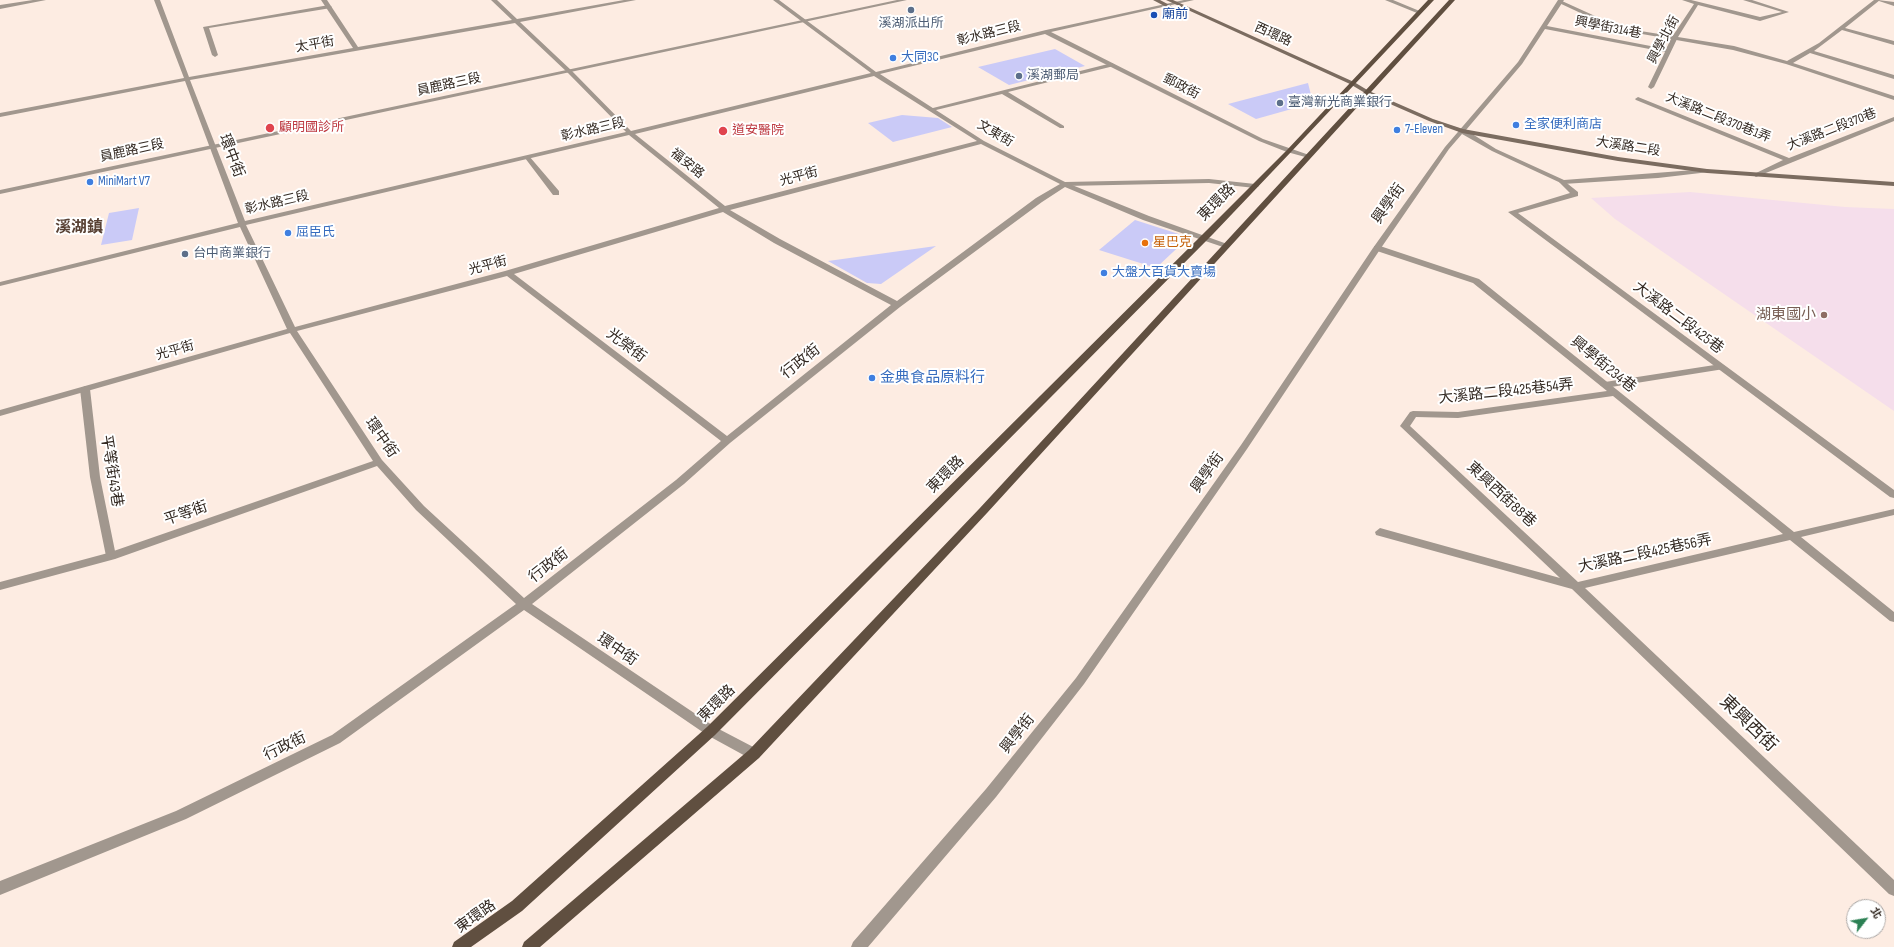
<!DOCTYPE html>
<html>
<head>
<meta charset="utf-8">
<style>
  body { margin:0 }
  #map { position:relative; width:1894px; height:947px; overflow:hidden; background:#fdece2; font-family:"Sofia Sans Condensed","Noto Sans TC",sans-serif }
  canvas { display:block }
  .north { position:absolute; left:1846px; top:899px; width:40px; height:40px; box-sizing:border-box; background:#fff; border:1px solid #ada9a7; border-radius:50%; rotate:59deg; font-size:11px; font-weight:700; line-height:16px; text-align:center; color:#332922 }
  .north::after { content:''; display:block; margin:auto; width:14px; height:18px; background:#2b8053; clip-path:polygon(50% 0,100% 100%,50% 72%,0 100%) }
</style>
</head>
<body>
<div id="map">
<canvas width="1894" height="947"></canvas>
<div class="north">北</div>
</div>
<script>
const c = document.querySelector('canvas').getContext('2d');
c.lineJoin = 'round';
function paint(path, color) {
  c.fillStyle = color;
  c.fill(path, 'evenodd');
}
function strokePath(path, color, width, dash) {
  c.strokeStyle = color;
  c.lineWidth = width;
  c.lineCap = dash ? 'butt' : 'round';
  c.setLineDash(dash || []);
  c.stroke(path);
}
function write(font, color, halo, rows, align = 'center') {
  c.font = font + ' "Sofia Sans Condensed","Noto Sans TC",sans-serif';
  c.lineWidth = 4;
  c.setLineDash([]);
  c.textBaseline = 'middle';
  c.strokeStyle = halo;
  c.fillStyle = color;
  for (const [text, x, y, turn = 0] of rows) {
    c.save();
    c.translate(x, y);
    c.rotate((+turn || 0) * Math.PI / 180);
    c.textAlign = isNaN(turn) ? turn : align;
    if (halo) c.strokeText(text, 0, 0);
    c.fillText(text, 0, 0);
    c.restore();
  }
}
paint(new Path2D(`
  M1690,192L1845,207L1894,209V411L1615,219L1591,198Z`), '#f5deeb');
paint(new Path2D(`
  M1055,49L1085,66L1009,85L978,67Z
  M1308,83L1313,103L1256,119L1228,104Z
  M902,115L938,118L952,127L893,142L868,123Z
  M139,208L132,240L101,245L109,213Z
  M1135,220L1185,236L1189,237L1156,268L1099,250Z
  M936,246L881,284L867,283L828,261Z`), '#cacaf7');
paint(new Path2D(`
  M1385,0H1393L1422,12L1417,13Z
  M1874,0H1880L1845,28L1894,41V45L1842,30L1814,51L1894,75V79L1810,53L1793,63L1894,96V100L1786,64L1733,50L1625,31L1602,23L1557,2L1562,1L1606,21L1628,29L1734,46L1787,61L1819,43Z
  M329,5L332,7L331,8L209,28L218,55L215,57L212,55L203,27Z
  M1112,63L1115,65L1114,66L1008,92L1064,126V128H1060L1002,94L932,111L929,109Z
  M1638,97L1789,158L1894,117V121L1756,177L1753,175L1754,174L1783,160L1636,100L1635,99Z
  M525,156H529L559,191V195H553L525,158Z
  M1209,179L1255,184L1259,186L1255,188L1209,183L1065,186L1061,184L1065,182Z
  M1563,180L1578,192V196L1518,213L1894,490V498L1890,497L1508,212L1570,193L1559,182Z
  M1374,246H1380L1479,279L1794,532L1894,509V515L1801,537L1894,612V622L1890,621L1790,540L1585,588L1894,880V896L1889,894L1572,589L1376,535L1375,532L1380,528L1560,578L1400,426L1410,412L1413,411L1458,412L1607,391L1473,283L1374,250ZM1613,396L1783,534L1578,582L1410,426L1416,417L1458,418Z
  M85,386L90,389L100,477L116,556L115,559H107L106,556L90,477L80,389Z`), '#a1978e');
paint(new Path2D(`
  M154,0H160L189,77L353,48L321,0H327L358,47L512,20L491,0H497L517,19L624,0H636L520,22L572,71L631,131L871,73L773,0H779L876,72L1046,30L1184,0H1194L1051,32L1263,139L1312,156L1309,158L1287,152L1259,141L1045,34L880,74L984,141L1067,183L1149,216L1230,245L1226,247H1223L1143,220L1065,187L1042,202L900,307L730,443L684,484L532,604L715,727L759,750L760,754L759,758L754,759L749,758L707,735L524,610L340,743L186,819L0,895V881L176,811L332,735L516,604L416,510L377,466L115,559L0,590V582L108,553L373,461L290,333L0,416V410L287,329L240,227L0,286V282L238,223L185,81L0,117V113L184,78ZM515,23L568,73L626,132L245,221L190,80ZM874,76L977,141L725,206L635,134ZM629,135L719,208L505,271L295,327L246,225ZM981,144L1060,184L1036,198L897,301L780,239L730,210ZM723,212L774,243L891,305L727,436L514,274ZM507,276L721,441L676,480L524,598L424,506L382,460L297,331Z
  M1558,0H1564L1547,26L1666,49L1672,37L1694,4L1682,0H1691L1760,17L1782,12L1743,0H1752L1789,12L1760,21L1698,5L1678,37L1654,87L1651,89L1648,87L1665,52L1545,29L1522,64L1466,130L1496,149L1564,180L1707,169L1709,170V172L1658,178L1563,184L1492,151L1462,134L1449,149L1381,248L1247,449L1084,684L996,797L868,947H851L853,942L986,789L1076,678L1241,445L1373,248L1445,147L1518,62Z
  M1878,0L1894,2V6L1879,1Z
  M1721,364L1725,367L1724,369L1605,388L1600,385L1605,382Z`), '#a1978e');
paint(new Path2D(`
  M33,0H46L0,9V5Z
  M897,0H907L0,194V190Z`), '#a1978e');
paint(new Path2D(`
  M1153,0H1160L1177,9L1172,10Z
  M1166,0H1173L1354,82L1369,91L1433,119L1463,129L1618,157L1707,169L1894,182V186L1707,173L1618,161L1462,133L1429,121L1365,93L1350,84Z`), '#7b6c60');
paint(new Path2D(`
  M1428,0H1434L1291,152L1213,234L715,735L522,911L471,947H452L454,942L512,901L707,727L1207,230L1287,150Z
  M1449,0H1455L987,513L759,758L540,947H522L524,942L749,750L979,509Z`), '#604f40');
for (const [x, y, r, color] of [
  [911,10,4,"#5c6f8a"],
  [1154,15,4,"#1a4fb4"],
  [893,58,4,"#3f7fe0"],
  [1019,76,4,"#5c6f8a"],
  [1280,103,4,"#5c6f8a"],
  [1516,125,4,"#3f7fe0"],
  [270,128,5,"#e0444e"],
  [1397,130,4,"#3f7fe0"],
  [723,131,5,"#e0444e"],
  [90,182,4,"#3f7fe0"],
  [288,233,4,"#3f7fe0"],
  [1145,243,4,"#e8710a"],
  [185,254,4,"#5c6f8a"],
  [1104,273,4,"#3f7fe0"],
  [1824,315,4,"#8d6e63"],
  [872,378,4,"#3f7fe0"]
]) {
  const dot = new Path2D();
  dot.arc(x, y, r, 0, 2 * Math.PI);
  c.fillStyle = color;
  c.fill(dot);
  strokePath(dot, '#fff', 1.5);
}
write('13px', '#164399', '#fff', [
  ["廟前",1162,15]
], 'left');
write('13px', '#4e5e75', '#fff', [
  ["溪湖派出所",911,24,"center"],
  ["溪湖郵局",1027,76],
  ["臺灣新光商業銀行",1288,103],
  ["台中商業銀行",193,254]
], 'left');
write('13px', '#332922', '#fff', [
  ["興學街314巷",1608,28,11],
  ["彰水路三段",989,34,-14],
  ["西環路",1273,35,24],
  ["興學北街",1664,40,-62],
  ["太平街",315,45,-10],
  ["員鹿路三段",449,85,-12],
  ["郵政街",1181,87,27],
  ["大溪路二段370巷1弄",1718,118,22],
  ["彰水路三段",593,130,-13],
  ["大溪路二段370巷",1832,130,-21],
  ["文東街",995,134,30],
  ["大溪路二段",1628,147,9],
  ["員鹿路三段",132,151,-12],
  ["福安路",687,164,39],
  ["光平街",799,177,-15],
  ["彰水路三段",277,203,-13],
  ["光平街",488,266,-15],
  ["光平街",175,351,-16]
]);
write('13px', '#366cbe', '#fff', [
  ["大同3C",901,58],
  ["全家便利商店",1524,125],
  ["7-Eleven",1405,130],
  ["MiniMart V7",98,182],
  ["屈臣氏",296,233],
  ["大盤大百貨大賣場",1112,273]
], 'left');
write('13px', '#be3a42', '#fff', [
  ["顧明國診所",279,128],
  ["道安醫院",732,131]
], 'left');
write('13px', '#c56008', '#fff', [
  ["星巴克",1153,243]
], 'left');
write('15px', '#332922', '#fff', [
  ["環中街",231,156,69],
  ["東環路",1217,203,-45],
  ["興學街",1389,204,-55],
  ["大溪路二段425巷",1678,318,37],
  ["光榮街",626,346,37],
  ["行政街",801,362,-39],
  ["興學街234巷",1603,365,39],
  ["大溪路二段425巷54弄",1506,392,-6],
  ["環中街",381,438,55],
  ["平等街43巷",111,471,81],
  ["興學街",1208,473,-55],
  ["東環路",946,475,-45],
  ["東興西街88巷",1501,495,43],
  ["平等街",186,514,-19],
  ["大溪路二段425巷56弄",1645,554,-12],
  ["行政街",549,566,-38],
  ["環中街",617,650,34],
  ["東環路",717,704,-45],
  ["興學街",1018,734,-52],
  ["行政街",285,747,-26],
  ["東環路",476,917,-35]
]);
write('15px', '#785e54', '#fff', [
  ["湖東國小",1816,315]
], 'right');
write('15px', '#366cbe', '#fff', [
  ["金典食品原料行",880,378]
], 'left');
write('bold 16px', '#584134', '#fff', [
  ["溪湖鎮",79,228]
]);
write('18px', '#332922', '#fff', [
  ["東興西街",1748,724,44]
]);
</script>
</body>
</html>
